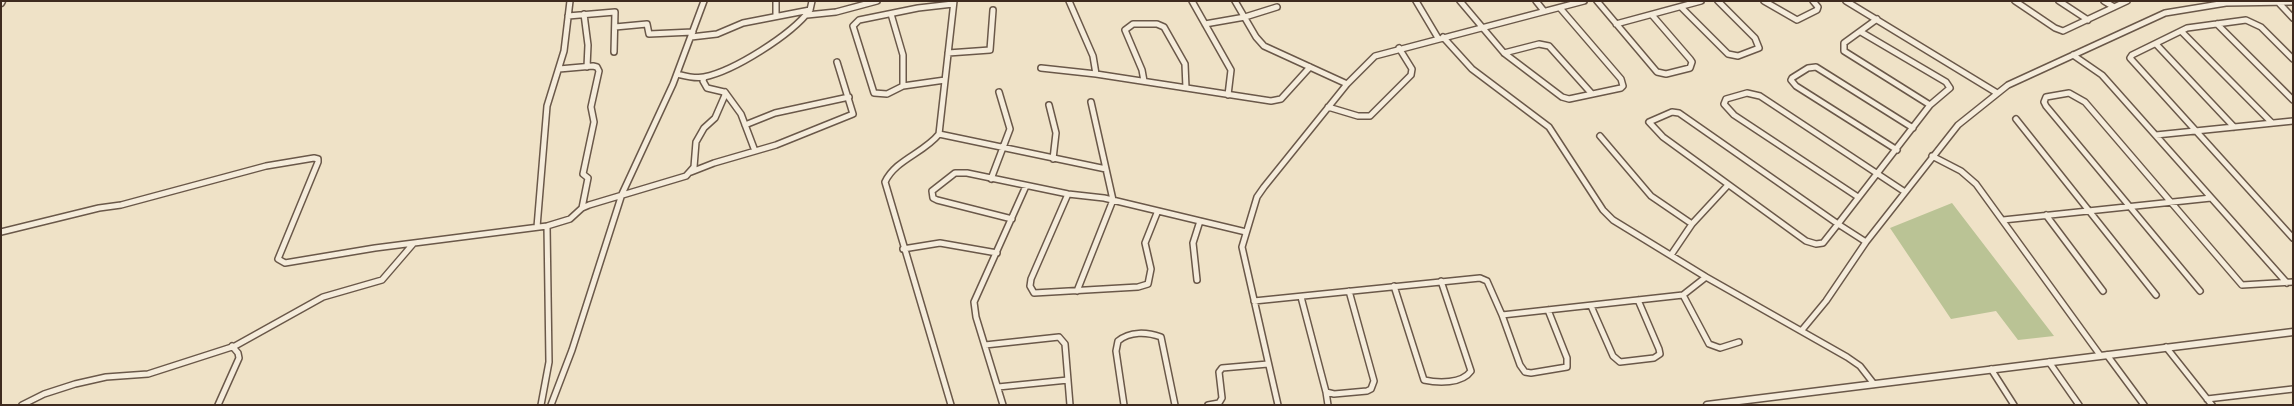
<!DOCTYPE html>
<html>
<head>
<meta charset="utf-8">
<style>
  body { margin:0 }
  #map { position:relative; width:2294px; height:406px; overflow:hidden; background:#efe2c7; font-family:"IM FELL English",serif }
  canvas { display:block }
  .frame { position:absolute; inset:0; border:2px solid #3e2a1f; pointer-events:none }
</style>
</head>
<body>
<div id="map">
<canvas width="2294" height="406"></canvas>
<div class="frame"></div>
</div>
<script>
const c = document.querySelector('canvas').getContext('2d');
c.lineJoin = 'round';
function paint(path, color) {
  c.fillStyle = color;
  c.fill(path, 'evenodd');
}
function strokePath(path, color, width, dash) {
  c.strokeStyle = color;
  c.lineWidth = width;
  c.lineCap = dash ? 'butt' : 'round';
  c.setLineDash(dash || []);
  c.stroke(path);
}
paint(new Path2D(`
  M1952,203L2054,336L2018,340L1996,311L1951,319L1890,228Z`), '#bac395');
const minor = new Path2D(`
  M776,1V16
  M1069,1L1093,56L1096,74
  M1192,1L1231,70L1228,95
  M1235,1L1256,37L1264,46L1347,84
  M1416,1L1438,38
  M1460,1L1504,53L1562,97L1569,99L1621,88L1623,86L1621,79L1560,8
  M1536,1L1544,11
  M1597,1L1657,72L1666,74L1690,68L1692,62L1690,59L1652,15
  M1764,1L1797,20L1817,10L1818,7L1813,1
  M1846,1L1997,93
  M2015,1L2055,28L2063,31L2127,1
  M2059,1L2088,20
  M2104,1L2114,7
  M2278,2L2293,18
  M1681,7L1728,54L1738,56L1759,48L1755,38L1718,1
  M584,14L588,45L587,67
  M891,14L903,55V86
  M807,15L836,12L877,1
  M568,16L615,12L614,52
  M1877,19L1844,43V51L1930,105
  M1205,24L1245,17L1277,7
  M1616,24L1701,1
  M2217,24L2293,100
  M615,27L647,24L649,34L693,32
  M2182,32L2272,123
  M691,37L717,34L743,23L810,10L812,1
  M1443,37L1472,69L1549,127L1603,210L1613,220L1706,277L1847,357L1860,366L1874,384
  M2156,44L2234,127
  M948,53L990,50L993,10
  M1504,53L1539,44L1549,46L1592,94
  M2073,55L2102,75L2287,283
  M2293,59L2261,27L2246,20L2187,28L2132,55L2130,58L2293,238
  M1041,68L1096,74L1271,101L1281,99L1310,67
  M559,69L593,66L597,67L599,71L591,107L594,122L583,174L588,178L582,208
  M677,74C685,76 695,79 704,77C734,71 791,35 810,10
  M945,80L903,86L887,94L874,93L853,26L859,20L918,8L953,4
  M1144,81L1142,70L1125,30L1133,24H1157L1164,27L1185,64L1186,88
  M725,92L741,114L755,151
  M1049,105L1056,133L1053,159
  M1328,107L1358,116H1370L1411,75L1412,69L1399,48
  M1672,112L1679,113L1838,224L1823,243L1816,244L1806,241L1663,137L1649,122Z
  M2016,119L2156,295
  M745,125L775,113L849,97
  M939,134L1106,169
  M2156,135L2293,121
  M1600,136L1651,196L1692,224
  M1897,150L1796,86L1791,80L1792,78L1808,68L1816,67L1913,128
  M1932,156L1961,171L1976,184L2100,355
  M691,172L714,163L776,145L853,114L837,62
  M991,179L1010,129L999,92
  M1068,194L1031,279L1030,286L1034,293L1138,287L1148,284L1151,269L1145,243L1157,213
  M1858,197L1734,115L1724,104L1726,99L1747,93L1760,96L1905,192
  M2046,215L2103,291
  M1012,219L937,200L933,198L932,191L955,173H967L1068,194L1104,198L1246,232
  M2003,220L2211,198
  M1838,224L1866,242
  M1838,224L1930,105L1950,88L1946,82L1861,32
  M537,227L547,106L564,51L570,1
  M1,232L99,208L121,205L266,166L314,158L318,159V162L278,259L285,263L375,248L547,226L570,219L582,208L589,205L686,176L694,167L696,142L704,128L715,118L725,95L724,92L707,88L703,81L704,77
  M903,249L940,243L997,253
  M1671,255L1692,224L1728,185
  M1197,280L1193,243L1200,221
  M1394,286L1424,380C1438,383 1462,384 1471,371L1441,281
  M1077,291L1113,200L1091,102
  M2200,291L2046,106L2044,102L2046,97L2069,93L2085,102L2242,285L2293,282
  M1683,295L1709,344L1720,348L1739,342
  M1301,297L1326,392L1334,394L1367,391L1371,389L1374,381L1349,291
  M1254,301L1480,278L1487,281L1502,315L1683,295L1706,277
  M1591,306L1613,356L1620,362L1654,358L1660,354L1659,349L1638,300
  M1502,315L1520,365L1525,372L1531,373L1567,367V358L1548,310
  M1802,330L1826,301L1866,242L1958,125L2008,85L2165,13L2226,3L2293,2
  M985,345L1059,337L1065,344L1070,405
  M2166,347L2212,405
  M2107,355L2144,405
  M2049,362L2079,405
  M1991,369L2014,405
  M998,387L1068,380
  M1326,392L1328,405
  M2207,399L2293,389
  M22,405L44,394L75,384L106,377L148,374L235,346L323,297L382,280L413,244
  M218,405L239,358L238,353L232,346
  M541,405L549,362L547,226
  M551,405L572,350L622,194L673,84L704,1
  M951,405L885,182C895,160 924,153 939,134L954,1
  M1003,405L976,317L974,302L1026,186
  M1124,405L1116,351L1118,341C1130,331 1147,332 1161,337L1175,405
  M1208,405L1219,403L1222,398L1219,372L1222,368L1268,364
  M1278,405L1242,247L1257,197L1264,187L1347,84L1375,56L1584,1`);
const tertiary = new Path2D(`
  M1,3L2,1
  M1707,405L2293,332`);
strokePath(minor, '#6a5849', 8);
strokePath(tertiary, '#6a5849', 9);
strokePath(minor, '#f5ecdb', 5);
strokePath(tertiary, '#f5ecdb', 6);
</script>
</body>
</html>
